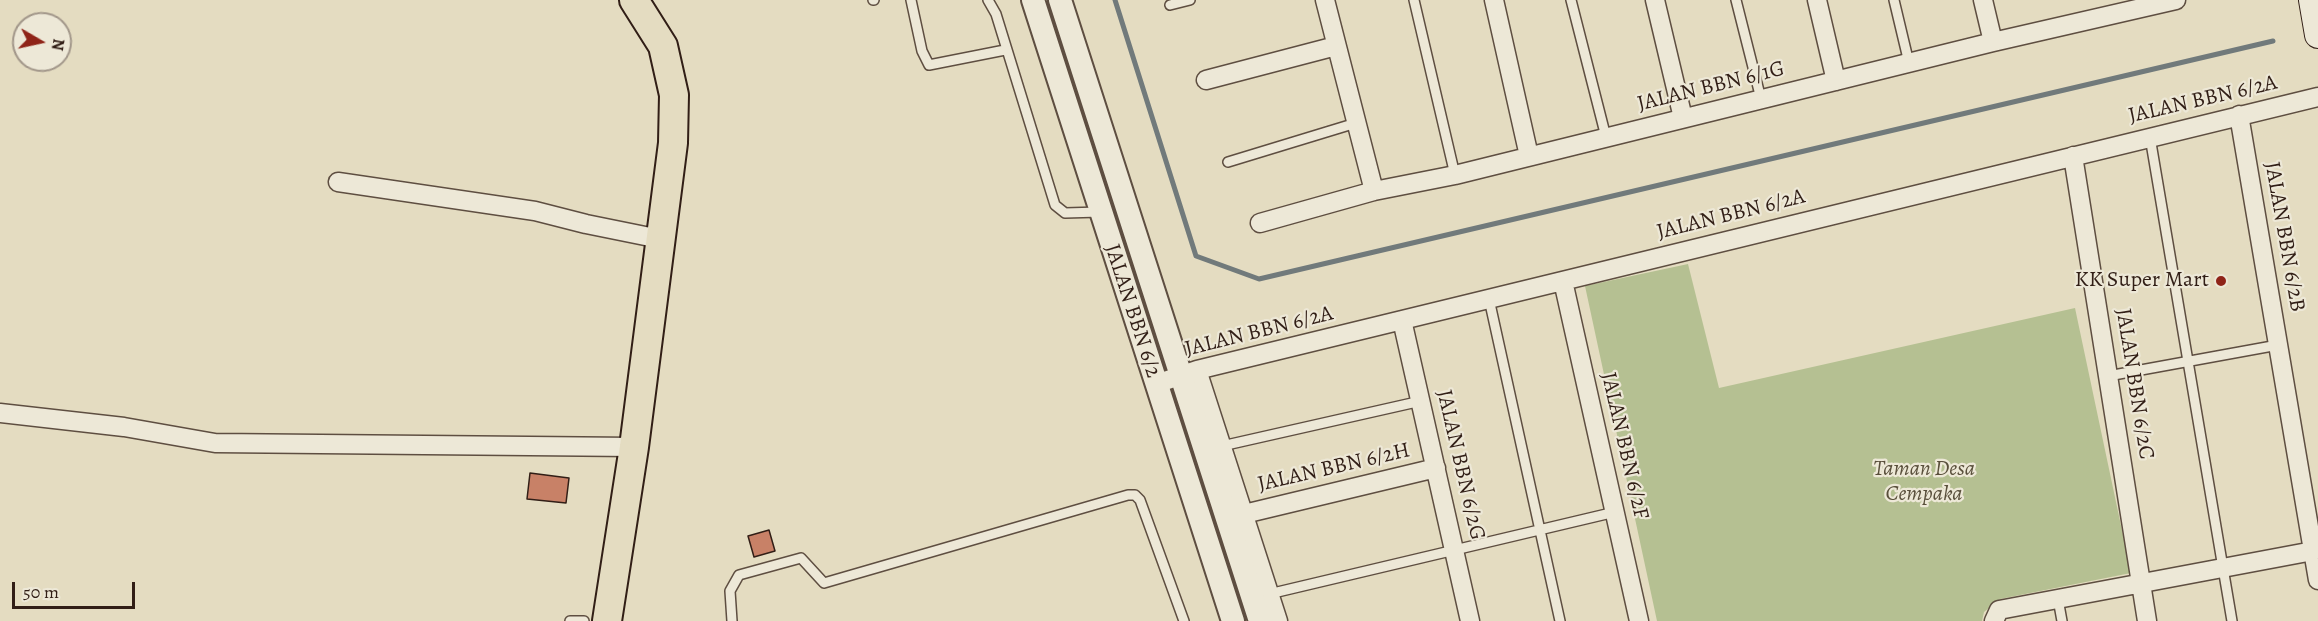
<!DOCTYPE html>
<html>
<head>
<meta charset="utf-8">
<style>
  body { margin:0 }
  #map { position:relative; width:2318px; height:621px; overflow:hidden; background:#e4dcc1; font-family:Alegreya,serif }
  canvas { display:block }
  .north { position:absolute; left:12px; top:12px; width:60px; height:60px; box-sizing:border-box; background:#ede8d7; border:2px solid #a2978a; border-radius:50%; rotate:99deg; font-size:16px; font-weight:700; line-height:24px; text-align:center; color:#311e16 }
  .north::after { content:''; display:block; margin:auto; width:21px; height:27px; background:#8f2418; clip-path:polygon(50% 0,100% 100%,50% 72%,0 100%) }
  .scale { position:absolute; left:12px; top:582px; width:123px; height:27px; box-sizing:border-box; border:3px solid #311e16; border-top:0; padding-left:8px; font-size:18px; line-height:21px; white-space:nowrap; color:#311e16; -webkit-text-stroke:4px #ede8d7; paint-order:stroke }
</style>
</head>
<body>
<div id="map">
<canvas width="2318" height="621"></canvas>
<div class="north">N</div>
<div class="scale">50 m</div>
</div>
<script>
const c = document.querySelector('canvas').getContext('2d');
c.lineJoin = 'round';
function paint(path, color) {
  c.fillStyle = color;
  c.fill(path, 'evenodd');
}
function strokePath(path, color, width, dash) {
  c.strokeStyle = color;
  c.lineWidth = width;
  c.lineCap = dash ? 'butt' : 'round';
  c.setLineDash(dash || []);
  c.stroke(path);
}
function write(font, color, halo, rows, align = 'center') {
  c.font = font + ' Alegreya,serif';
  c.lineWidth = 4.5;
  c.setLineDash([]);
  c.textBaseline = 'middle';
  c.strokeStyle = halo;
  c.fillStyle = color;
  for (const [text, x, y, turn = 0] of rows) {
    c.save();
    c.translate(x, y);
    c.rotate((+turn || 0) * Math.PI / 180);
    c.textAlign = isNaN(turn) ? turn : align;
    if (halo) c.strokeText(text, 0, 0);
    c.fillText(text, 0, 0);
    c.restore();
  }
}
paint(new Path2D(`
  M1688,264L1719,388L2075,308L2131,573L2000,599L1984,612L1982,621H1657L1585,286Z`), '#b5c092');
strokePath(new Path2D(`
  M1115,0L1196,256L1259,279L2273,41`), '#717a7b', 5);
const building = new Path2D(`
  M530,473L569,478L566,503L527,499Z
  M769,530L775,551L754,557L748,536Z`);
paint(building, '#c88167');
strokePath(building, '#311e16', 1.5);
const service = new Path2D(`
  M873,0H874
  M911,0L922,51L929,65L1005,50
  M988,0L996,14L1055,205L1065,213L1100,212
  M1414,0L1455,175
  M1571,0L1606,137
  M1736,0L1761,99
  M1894,0L1909,63
  M1170,5L1190,0
  M2150,137L2232,621
  M1228,162L1356,123
  M1489,299L1560,621
  M2108,376L2278,345
  M1222,446L1421,401
  M1269,594L1615,512
  M2058,599L2062,621
  M570,621H584
  M732,621L730,591L739,575L801,558L824,583L1128,495H1135L1140,500L1184,621`);
const minor = new Path2D(`
  M1325,0L1374,191
  M1494,0L1529,156
  M1655,0L1683,118
  M1817,0L1836,81
  M1983,0L1993,42
  M1206,80L1336,46
  M2239,115L2318,580
  M2073,156L2147,621
  M338,182L535,211L586,224L660,239
  M1260,223L1374,191L1455,175L1993,42L2176,0
  M1563,281L1639,621
  M1402,320L1470,621
  M1197,370L1278,621
  M1156,384L1197,370L2318,97
  M0,413L124,427L215,443L634,447
  M1244,514L1436,468
  M1994,621L1999,610L2313,551`);
const tertiary = new Path2D(`
  M1033,0L1233,621
  M1060,0L1260,621`);
const secondary = new Path2D(`
  M2312,0L2318,35`);
const primary = new Path2D(`
  M607,621L634,447L673,143L674,95L663,46L634,0`);
strokePath(service, '#5e4e41', 12);
strokePath(minor, '#5e4e41', 21);
strokePath(tertiary, '#5e4e41', 26);
strokePath(secondary, '#311e16', 28);
strokePath(primary, '#311e16', 32);
strokePath(service, '#ede8d7', 9);
strokePath(minor, '#ede8d7', 18);
strokePath(tertiary, '#ede8d7', 22);
strokePath(secondary, '#ede8d7', 26);
strokePath(primary, '#e4dcc1', 28);
for (const [x, y, r, color] of [
  [2221,281,6,"#8f2418"]
]) {
  const dot = new Path2D();
  dot.arc(x, y, r, 0, 2 * Math.PI);
  c.fillStyle = color;
  c.fill(dot);
  strokePath(dot, '#ede8d7', 2);
}
write('22px', '#311e16', '#ede8d7', [
  ["JALAN BBN 6/1G",1711,87,-14],
  ["JALAN BBN 6/2A",2203,100,-13],
  ["JALAN BBN 6/2A",1731,215,-14],
  ["JALAN BBN 6/2B",2284,237,80],
  ["JALAN BBN 6/2",1132,311,72],
  ["JALAN BBN 6/2A",1259,332,-14],
  ["JALAN BBN 6/2C",2134,384,81],
  ["JALAN BBN 6/2F",1624,446,77],
  ["JALAN BBN 6/2G",1460,465,77],
  ["JALAN BBN 6/2H",1334,468,-13]
]);
write('22px', '#311e16', '#ede8d7', [
  ["KK Super Mart",2209,281]
], 'right');
write('italic 22px', '#594f3b', '#ede8d7', [
  ["Taman Desa",1924,470],
  ["Cempaka",1924,495]
]);
</script>
</body>
</html>
